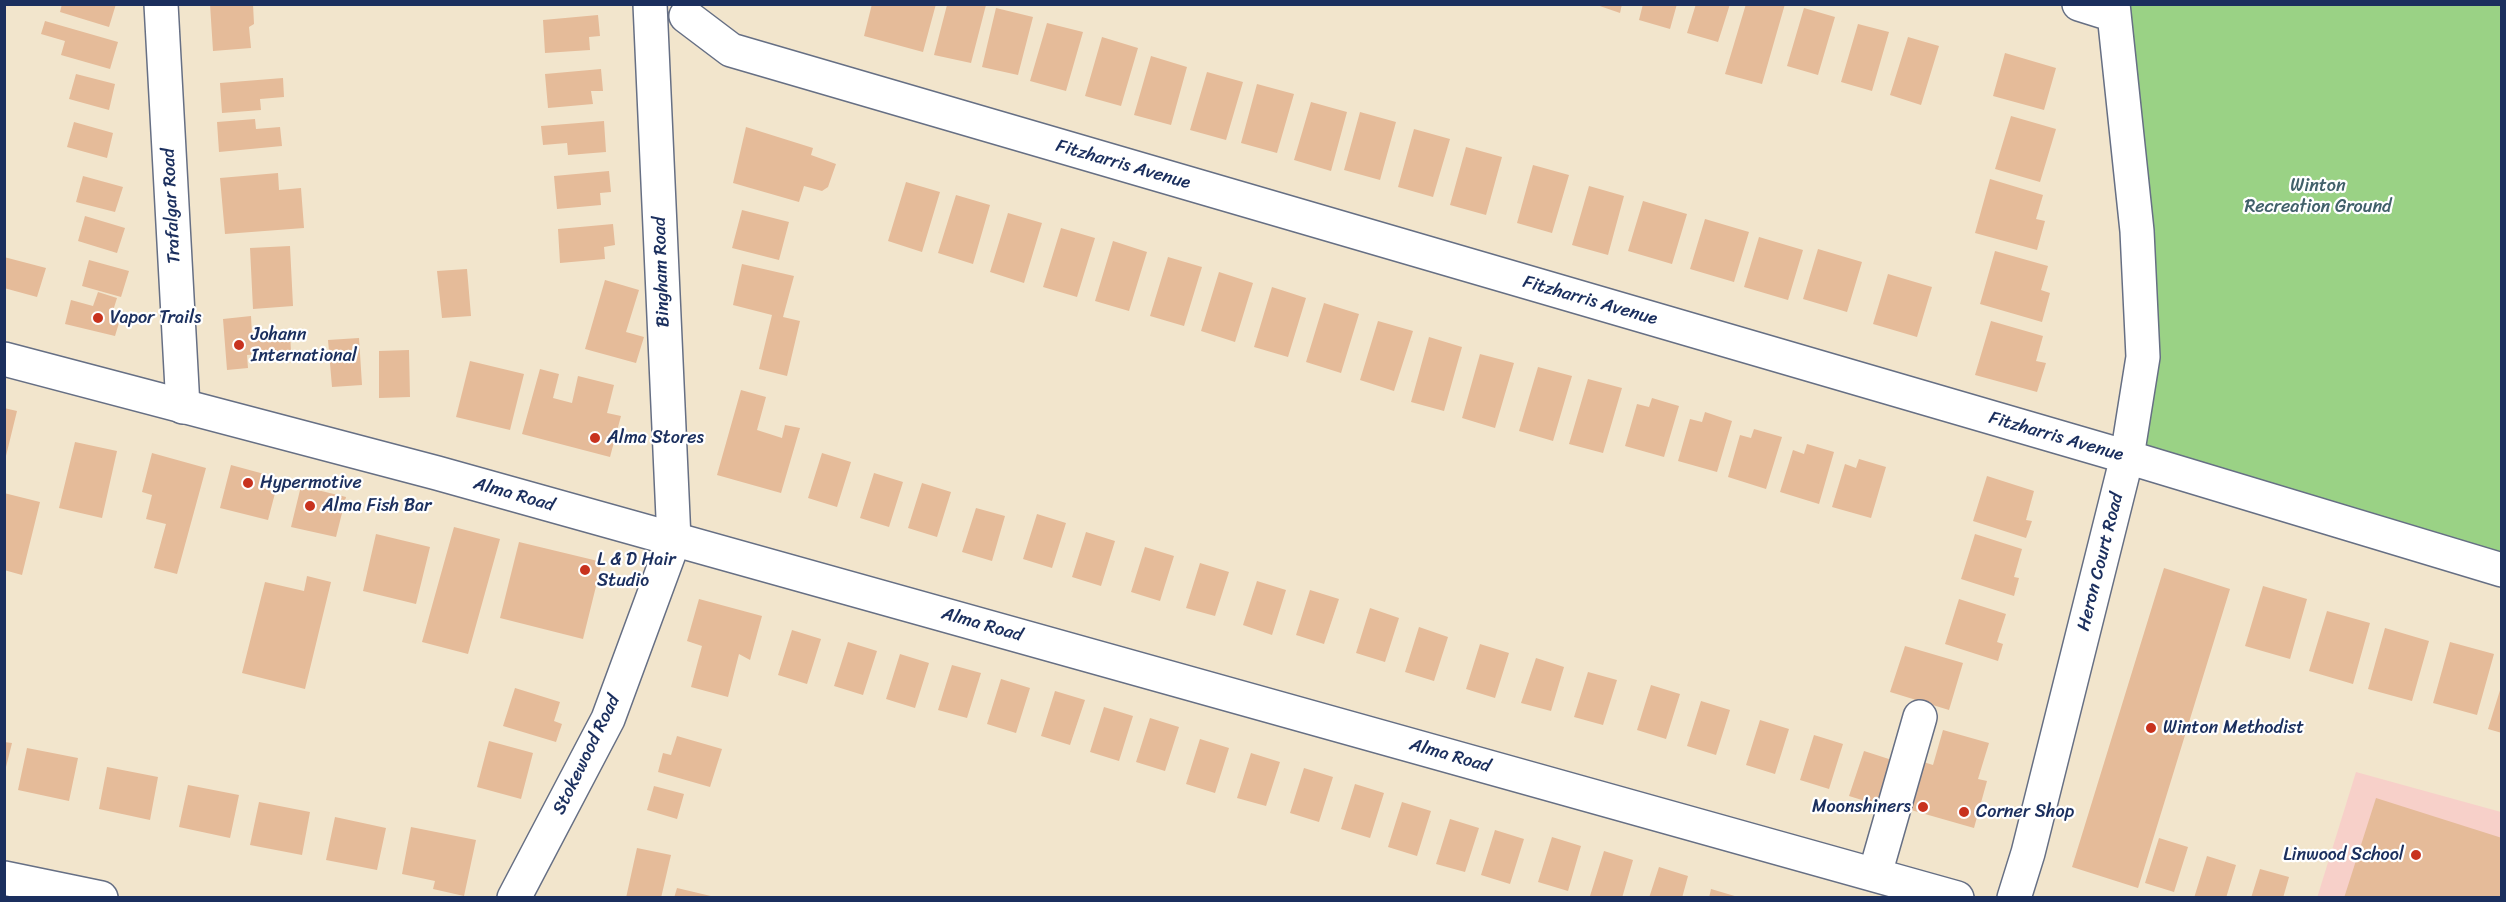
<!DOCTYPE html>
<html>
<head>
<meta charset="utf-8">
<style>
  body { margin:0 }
  #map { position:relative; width:2506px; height:902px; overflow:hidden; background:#f2e5cc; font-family:Sriracha,sans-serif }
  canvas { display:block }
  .frame { position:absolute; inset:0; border:6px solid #1b2f5e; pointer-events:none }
</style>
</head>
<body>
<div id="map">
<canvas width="2506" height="902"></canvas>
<div class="frame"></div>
</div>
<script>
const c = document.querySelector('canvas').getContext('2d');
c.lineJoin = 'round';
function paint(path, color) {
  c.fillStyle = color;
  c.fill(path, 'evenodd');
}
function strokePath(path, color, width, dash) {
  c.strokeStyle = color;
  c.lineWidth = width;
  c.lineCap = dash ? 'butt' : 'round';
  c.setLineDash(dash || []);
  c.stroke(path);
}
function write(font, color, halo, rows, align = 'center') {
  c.font = font + ' Sriracha,sans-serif';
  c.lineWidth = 4.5;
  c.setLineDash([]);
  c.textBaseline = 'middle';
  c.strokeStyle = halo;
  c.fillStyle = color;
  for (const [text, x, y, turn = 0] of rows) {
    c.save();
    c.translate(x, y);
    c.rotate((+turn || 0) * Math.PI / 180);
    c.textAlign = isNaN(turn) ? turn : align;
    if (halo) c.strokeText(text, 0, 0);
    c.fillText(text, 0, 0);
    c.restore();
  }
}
paint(new Path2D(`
  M2356,772L2501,812V897L2317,898Z`), '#f7d0c9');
paint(new Path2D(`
  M2113,5H2501V570L2127,457L2143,357Z`), '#9ad285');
paint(new Path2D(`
  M62,4H116L109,27L60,12Z
  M210,4H253L254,24L249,27L251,48L213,51Z
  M872,4H936L923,52L864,36Z
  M1594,4H1622L1620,13Z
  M1643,4H1677L1670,29L1639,20Z
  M1696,4H1730L1718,42L1687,33Z
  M1746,4H1785L1762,84L1725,74Z
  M947,5H986L971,63L934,55Z
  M996,8L1033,17L1018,75L982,67Z
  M1804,8L1835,17L1818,75L1787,66Z
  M598,15L600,36L589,37L590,50L545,53L543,20Z
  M45,21L118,42L110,69L61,55L65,41L41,34Z
  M1047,23L1083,32L1066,91L1030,81Z
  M1858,24L1889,32L1872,91L1841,82Z
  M1102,37L1138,48L1121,106L1085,96Z
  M1908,37L1939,46L1921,105L1890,95Z
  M2005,53L2056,68L2044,110L1993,96Z
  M1151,56L1187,67L1171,125L1134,115Z
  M601,69L603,91H591L593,104L548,108L545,74Z
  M1207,72L1243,82L1226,140L1190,130Z
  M76,74L115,84L109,110L69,99Z
  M283,78L284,97L260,99L261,110L222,113L220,83Z
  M1257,84L1294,94L1277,153L1241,143Z
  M1311,102L1347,112L1331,171L1294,160Z
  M1360,112L1396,122L1380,180L1344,170Z
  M2011,116L2056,129L2040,182L1995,169Z
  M255,119L256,129L280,127L282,146L219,152L217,122Z
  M604,121L606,152L568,155L567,143L543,145L541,126Z
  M74,122L113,133L107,158L67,147Z
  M746,127L813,148L811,155L836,164L828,187L822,191L804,186L799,202L733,183Z
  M1414,129L1450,139L1433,197L1398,187Z
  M1466,147L1502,157L1486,215L1450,205Z
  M1533,165L1569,175L1552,233L1517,223Z
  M609,171L611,192L600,193L601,205L557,209L554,176Z
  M278,173L279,190L301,188L304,228L225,234L220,178Z
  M83,176L123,187L115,212L76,202Z
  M1990,179L2043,195L2036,219L2045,221L2037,250L1975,233Z
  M906,182L940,192L922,252L888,241Z
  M1589,186L1624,196L1608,255L1572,245Z
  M956,195L990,205L973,264L938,253Z
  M1643,201L1687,214L1672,264L1628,251Z
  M742,210L789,222L779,260L732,248Z
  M1008,213L1042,223L1024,283L990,272Z
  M85,216L125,228L117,253L78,241Z
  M1705,219L1749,232L1734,282L1690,269Z
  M613,224L615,245L604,247L605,259L560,263L558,229Z
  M1061,228L1095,238L1077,297L1043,287Z
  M1759,237L1803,250L1788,300L1744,287Z
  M1113,241L1147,252L1129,311L1095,301Z
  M290,246L293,306L253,309L250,248Z
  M1818,249L1862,262L1847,312L1803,299Z
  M1995,251L2048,266L2041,290L2050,293L2042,322L1980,304Z
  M4,257L46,268L37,297L4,288Z
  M1168,257L1202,267L1184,326L1150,316Z
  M89,260L129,271L121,297L82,286Z
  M742,264L794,276L783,317L800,321L787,376L759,369L772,315L733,305Z
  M467,269L471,316L442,318L437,271Z
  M1219,272L1253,283L1235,342L1201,331Z
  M1888,274L1932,287L1917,337L1873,324Z
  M605,280L639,290L626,332L644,337L636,363L585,349Z
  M1272,287L1306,298L1288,357L1254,347Z
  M98,292L117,298L112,314L121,316L115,336L65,324L71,300L93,306Z
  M1324,303L1359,314L1341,373L1306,362Z
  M251,316L252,335L290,332L291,352L247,355L248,368L227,370L223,319Z
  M1378,321L1413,331L1394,391L1360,380Z
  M1991,321L2043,336L2036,361L2046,363L2037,392L1975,375Z
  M1429,337L1462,347L1444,411L1411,402Z
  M359,338L362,385L332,387L328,340Z
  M409,350L410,397L379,398V351Z
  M1480,354L1514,363L1495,428L1462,418Z
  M470,361L524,374L510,430L456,417Z
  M1538,367L1572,376L1553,441L1519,431Z
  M540,369L559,374L553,398L572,403L578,376L614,385L607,413L621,416L610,457L522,434Z
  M1588,379L1622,388L1603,453L1569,444Z
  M741,390L766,397L757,430L782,438L785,425L800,428L781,493L717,475Z
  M1652,398L1679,406L1664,457L1625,446L1637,404L1649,407Z
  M4,408L17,411L5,460H4Z
  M1705,412L1732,421L1717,472L1678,461L1690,419L1702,422Z
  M1754,429L1782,437L1766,489L1728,477L1740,435L1751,438Z
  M75,442L117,451L102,518L59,508Z
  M1807,444L1834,452L1819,504L1780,492L1793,450L1804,454Z
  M152,453L206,468L177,574L154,568L166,524L146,519L152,495L142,492Z
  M822,453L851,462L837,507L808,498Z
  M1859,459L1886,467L1871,518L1832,507L1845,464L1856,468Z
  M231,465L279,478L268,520L220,508Z
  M874,473L903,482L889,527L860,518Z
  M1987,476L2034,491L2026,520L2032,521L2026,538L1973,521Z
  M922,483L951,492L937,537L908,528Z
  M301,486L346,497L336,537L291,527Z
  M4,493L40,502L22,575L4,570Z
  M976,508L1005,516L992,561L962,552Z
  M1037,514L1066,523L1052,568L1023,559Z
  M454,527L500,539L468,654L422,642Z
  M1086,532L1115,541L1101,586L1072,577Z
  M376,534L430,547L416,604L363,591Z
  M1975,534L2022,549L2014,577L2019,578L2014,596L1961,579Z
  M519,542L602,562L583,639L500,618Z
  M1145,547L1174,556L1160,601L1131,592Z
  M1200,563L1229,572L1215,616L1186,608Z
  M2164,568L2230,589L2138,888L2072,867Z
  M307,576L331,582L305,689L242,673L265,582L304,591Z
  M1257,581L1286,590L1272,635L1243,625Z
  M2263,586L2307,599L2290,659L2245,646Z
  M1310,590L1339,599L1324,644L1296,635Z
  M699,599L762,616L750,660L739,654L728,697L691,687L702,646L687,641Z
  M1959,599L2006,614L1997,642L2003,644L1998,661L1945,644Z
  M1370,608L1399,618L1385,662L1356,653Z
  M2327,611L2370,623L2353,684L2309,671Z
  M1419,627L1448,637L1434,681L1405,672Z
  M2385,628L2429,641L2412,701L2368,689Z
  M792,630L821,639L807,684L778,675Z
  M848,642L877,651L863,695L834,686Z
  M2450,642L2494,654L2477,715L2433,703Z
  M1480,644L1509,653L1495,698L1466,689Z
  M1905,646L1963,663L1949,710L1890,692Z
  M900,654L929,663L915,708L886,699Z
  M1536,658L1564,667L1551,711L1521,703Z
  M952,665L981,673L967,718L938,710Z
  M1588,672L1617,680L1603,725L1574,717Z
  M1001,679L1030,688L1016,733L987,724Z
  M1651,685L1680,694L1666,739L1637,730Z
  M2501,687H2502V733L2488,729Z
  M515,688L560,702L554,721L562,724L556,742L503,726Z
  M1055,691L1085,700L1070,745L1041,736Z
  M1701,701L1730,710L1716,755L1687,746Z
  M1104,707L1133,716L1119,761L1090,752Z
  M1150,718L1179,727L1165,771L1136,762Z
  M1760,720L1789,729L1775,774L1746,765Z
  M1943,730L1989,743L1978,779L1987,781L1974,828L1904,808L1917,760L1933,765Z
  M1814,735L1843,744L1829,789L1800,780Z
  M677,736L722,749L710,787L658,772L663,753L671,755Z
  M1200,739L1229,748L1215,793L1186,784Z
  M489,741L533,753L521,799L477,787Z
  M4,742L12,743L5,771H4Z
  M27,748L78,758L69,801L18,790Z
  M1864,751L1892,760L1878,805L1849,796Z
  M1251,753L1280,762L1266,806L1237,798Z
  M107,767L158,777L150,820L99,809Z
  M1304,768L1333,777L1319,822L1290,813Z
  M1355,784L1384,793L1370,838L1341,829Z
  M188,785L239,795L230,838L179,827Z
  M654,786L684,794L677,819L647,810Z
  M2376,798L2502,838V898H2344Z
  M259,802L310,812L302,855L250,845Z
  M1402,802L1431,811L1417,856L1388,847Z
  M335,817L386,828L377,870L326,860Z
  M1450,819L1479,828L1465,872L1436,864Z
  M411,827L476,840L464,896L433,889L435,881L402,874Z
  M1495,830L1524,839L1510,884L1481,875Z
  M1552,837L1581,846L1568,891L1538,882Z
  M2159,838L2188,847L2174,892L2145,883Z
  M637,848L671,855L661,898H626Z
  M1604,851L1633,860L1622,898L1590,896Z
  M2207,856L2236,865L2226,898H2194Z
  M1659,867L1688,876L1682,898H1649Z
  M2260,869L2289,877L2283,898H2251Z
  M677,888L715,897V898H674Z
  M1711,889L1738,897V898H1709Z`), '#e5bb99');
const minor = new Path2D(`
  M161,4L183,407
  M2079,4L2114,15
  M686,16L731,50L2127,457L2502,570
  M1875,874L1920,717
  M4,878L101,898
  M514,898L608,719L674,540L650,4
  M2014,898L2028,853L2127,457L2143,357L2137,231L2113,4`);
const major = new Path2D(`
  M4,359L437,473L1957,898`);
strokePath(minor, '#666f84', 36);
strokePath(major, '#666f84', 36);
strokePath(minor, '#fff', 33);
strokePath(major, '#fff', 33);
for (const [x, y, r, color] of [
  [98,318,6,"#c8321e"],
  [239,345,6,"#c8321e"],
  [595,438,6,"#c8321e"],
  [248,483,6,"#c8321e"],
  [310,506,6,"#c8321e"],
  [585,570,6,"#c8321e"],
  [2151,728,6,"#c8321e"],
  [1923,807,6,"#c8321e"],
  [1964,812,6,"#c8321e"],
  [2416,855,6,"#c8321e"]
]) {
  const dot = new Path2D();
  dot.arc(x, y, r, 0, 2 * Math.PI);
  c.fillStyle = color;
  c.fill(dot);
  strokePath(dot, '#fff', 2);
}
write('18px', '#1b2f5e', '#fff', [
  ["Fitzharris Avenue",1123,165,16],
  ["Trafalgar Road",172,206,-93],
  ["Bingham Road",662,272,-92],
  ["Fitzharris Avenue",1590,301,16],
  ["Fitzharris Avenue",2056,437,16],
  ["Alma Road",514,495,16],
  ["Heron Court Road",2101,562,-76],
  ["Alma Road",982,625,16],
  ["Stokewood Road",587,755,-64],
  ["Alma Road",1450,756,16]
]);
write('18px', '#41606a', '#fff', [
  ["Winton",2318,186],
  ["Recreation Ground",2318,207]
]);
write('18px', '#1b2f5e', '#fff', [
  ["Vapor Trails",110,318],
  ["Johann",251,335],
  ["International",251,356],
  ["Alma Stores",607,438],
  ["Hypermotive",260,483],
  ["Alma Fish Bar",322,506],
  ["L & D Hair",597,560],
  ["Studio",597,581],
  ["Winton Methodist",2163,728],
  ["Moonshiners",1911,807,"right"],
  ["Corner Shop",1976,812],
  ["Linwood School",2404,855,"right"]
], 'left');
</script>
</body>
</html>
